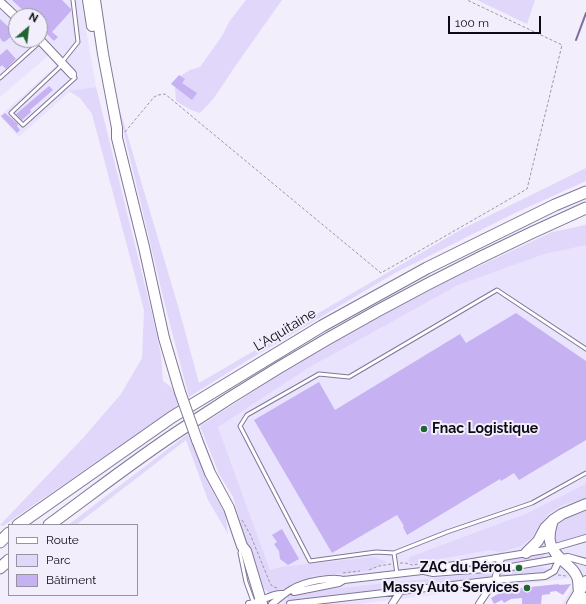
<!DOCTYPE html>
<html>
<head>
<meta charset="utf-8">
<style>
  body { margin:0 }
  #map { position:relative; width:586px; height:604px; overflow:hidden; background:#f2eefc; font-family:Raleway,sans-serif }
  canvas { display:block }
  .legend { position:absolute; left:8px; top:524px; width:130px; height:72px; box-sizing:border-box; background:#f2eefc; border:1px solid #9793a0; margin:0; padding:5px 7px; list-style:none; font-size:12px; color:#0e0a15 }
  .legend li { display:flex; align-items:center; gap:8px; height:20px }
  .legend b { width:20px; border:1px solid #9793a0 }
  .north { position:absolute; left:8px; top:8px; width:40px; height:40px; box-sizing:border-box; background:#f2eefc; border:1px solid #9793a0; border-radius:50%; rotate:28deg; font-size:11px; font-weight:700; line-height:16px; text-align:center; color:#0e0a15 }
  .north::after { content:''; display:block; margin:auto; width:14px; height:18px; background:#1f6531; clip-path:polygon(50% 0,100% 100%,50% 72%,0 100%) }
  .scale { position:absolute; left:448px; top:16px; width:93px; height:18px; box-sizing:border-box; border:2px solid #0e0a15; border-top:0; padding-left:5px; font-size:12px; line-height:14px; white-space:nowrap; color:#0e0a15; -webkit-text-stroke:3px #f2eefc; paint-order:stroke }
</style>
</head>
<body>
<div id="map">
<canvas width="586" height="604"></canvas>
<ul class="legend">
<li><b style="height:5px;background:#fff"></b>Route</li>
<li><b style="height:11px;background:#e1d7fa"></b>Parc</li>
<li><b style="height:11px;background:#c6b2f2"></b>Bâtiment</li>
</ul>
<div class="north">N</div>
<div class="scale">100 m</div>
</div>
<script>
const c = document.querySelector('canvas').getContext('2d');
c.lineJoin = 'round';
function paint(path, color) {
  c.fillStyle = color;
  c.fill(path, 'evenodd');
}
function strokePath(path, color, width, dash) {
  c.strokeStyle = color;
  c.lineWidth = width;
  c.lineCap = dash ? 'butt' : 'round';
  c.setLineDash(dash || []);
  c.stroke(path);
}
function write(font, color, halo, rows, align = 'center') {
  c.font = font + ' Raleway,sans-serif';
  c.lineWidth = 4;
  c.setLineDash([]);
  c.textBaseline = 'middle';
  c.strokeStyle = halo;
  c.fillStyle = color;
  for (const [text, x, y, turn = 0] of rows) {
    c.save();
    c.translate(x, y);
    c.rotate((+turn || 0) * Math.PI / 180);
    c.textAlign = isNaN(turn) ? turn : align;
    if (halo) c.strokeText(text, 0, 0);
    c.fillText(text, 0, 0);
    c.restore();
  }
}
paint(new Path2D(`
  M0,0H81L96,87L69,92L19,137L0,116L57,65L49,55L0,97ZM16,16H40V40H16Z
  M586,224V604H562L572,588L571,578L359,604H282L216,421L242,409L380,322Z`), '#eae3fd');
paint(new Path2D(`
  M246,0H282L236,65L214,98L200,113L191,110L176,101L175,88L179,77L190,70L200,67L222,36L229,22Z
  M477,0H535L527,24Z
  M112,83L178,306L199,383L462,229L586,168V181L515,213L395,273L245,362L189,397L166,309Z
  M96,87L151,310L161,355L163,381C173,388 177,393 179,405L3,526L0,525L83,438L121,394L142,358L144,310L92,114L80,98L69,91Z
  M586,225V245L544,254L458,285L308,368L218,427L270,570L281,567L374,557L387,562L368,571L313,576L278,592L269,593L263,588L257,579L233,497L219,474L200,426L284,371L365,324L456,277L552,232Z
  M189,433L206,477L225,514L228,534L208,500L186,440L76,525H68Z
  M586,484V498L562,505L548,514L532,537L521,546L502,552L489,550L413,564L408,561L410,557L528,513Z
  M586,508V534L556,543C547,523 572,515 586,508Z
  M544,555V558L523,561L513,565H501C511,554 530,556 544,555Z
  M542,567L550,572L547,574L501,577L499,575L501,572Z
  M493,572L492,576L490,579L284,601L288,599V596L302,592Z`), '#e1d7fa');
strokePath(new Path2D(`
  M576,40L586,13`), '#7c6d9c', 2);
paint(new Path2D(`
  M12,0H62L71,9V11L52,32L58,37L54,41L40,27V16H29Z
  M0,19L15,33L6,41L3,42L0,38Z
  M7,49L16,59L6,69L2,65L0,67V55Z
  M179,75L185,79L182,83L197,93L192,100L171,84Z
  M49,86L53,90L30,110L31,112L22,120L16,114Z
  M5,113L18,124L17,126L20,130L17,133L1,116Z
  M516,313L586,361V440L519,480L514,473L501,481L500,479L407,535L403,527L404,526L397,515L332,553L254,420L319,382L335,410L460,334L466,343Z
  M282,529L299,559L288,565L280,559L279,551L274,544L277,542L272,535Z
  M559,584V585L571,584L563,595L556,591L550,592V594L542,595L541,604H522V598L511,599L504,603L502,600L494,604L491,598L498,594L497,592L511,591V589Z`), '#c6b2f2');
const service = new Path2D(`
  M62,62L78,42L73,0
  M62,65L11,113L23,125L75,78L72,74
  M0,78L41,41
  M586,349L497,290L349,377L319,374L247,415L240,426L310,561L376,552L394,553L447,532L532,503L586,473
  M241,549L240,553L246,582L254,604
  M394,553L397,574`);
const minor = new Path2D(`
  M424,571L433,573L511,567L568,557L586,562
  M294,592L339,583L344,580
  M249,604C261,603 270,593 283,594
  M272,604C278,599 285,593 292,589C303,582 332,576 344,580L422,571L430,569L545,550L586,538
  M290,604L495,580L545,576L554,571L560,558
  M392,604L400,592
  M479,604L495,580L499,563L502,557`);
const tertiary = new Path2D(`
  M0,2L16,17
  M40,40L72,74`);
const primary = new Path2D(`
  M88,0L92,26
  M95,0L103,54L117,128V138L144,247L164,338L180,392
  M197,440L210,473L229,508L242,546L246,551L262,604
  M553,520C548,536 547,545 560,558C566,565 573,567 577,577C579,581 578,587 579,592
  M526,553L538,541L545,528L553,520L562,514L586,504
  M572,604L586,581
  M582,604L586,598`);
const motorway = new Path2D(`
  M18,525L172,417L322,326L427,268L555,205L586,192
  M49,525C93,493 136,459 182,429C310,344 446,270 586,208
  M0,542L9,533
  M0,568L9,560`);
strokePath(service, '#807797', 5);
strokePath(minor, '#807797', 8);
strokePath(tertiary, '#807797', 10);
strokePath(primary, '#807797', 12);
strokePath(motorway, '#807797', 13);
strokePath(new Path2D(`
  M125,132L154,97L158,95L165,94L381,273L527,189L562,45L467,0
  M242,520L250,534L270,583L272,586L277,588
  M400,563H406L412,565L426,563
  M369,570L379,566L391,564
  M343,573L360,571
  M558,575L566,576`), '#9b97a4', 1, [3, 2]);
strokePath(service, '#fff', 3);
strokePath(minor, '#fff', 6);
strokePath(tertiary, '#fff', 8);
strokePath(primary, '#fff', 10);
strokePath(motorway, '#fff', 11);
const primaryBridge = new Path2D(`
  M180,392L197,440`);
strokePath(primaryBridge, '#807797', 12, []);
strokePath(primaryBridge, '#fff', 10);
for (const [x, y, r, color] of [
  [424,429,4,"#1f6531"],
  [519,568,4,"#1f6531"],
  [527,588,4,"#1f6531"]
]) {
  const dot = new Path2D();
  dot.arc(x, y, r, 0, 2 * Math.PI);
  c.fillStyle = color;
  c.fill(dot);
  strokePath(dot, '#f2eefc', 1.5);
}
write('14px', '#0e0a15', '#f2eefc', [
  ["L'Aquitaine",285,330,-31]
]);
write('bold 14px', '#0e0a15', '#f2eefc', [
  ["Fnac Logistique",432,429,"left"],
  ["ZAC du Pérou",511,568],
  ["Massy Auto Services",519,588]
], 'right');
</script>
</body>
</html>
